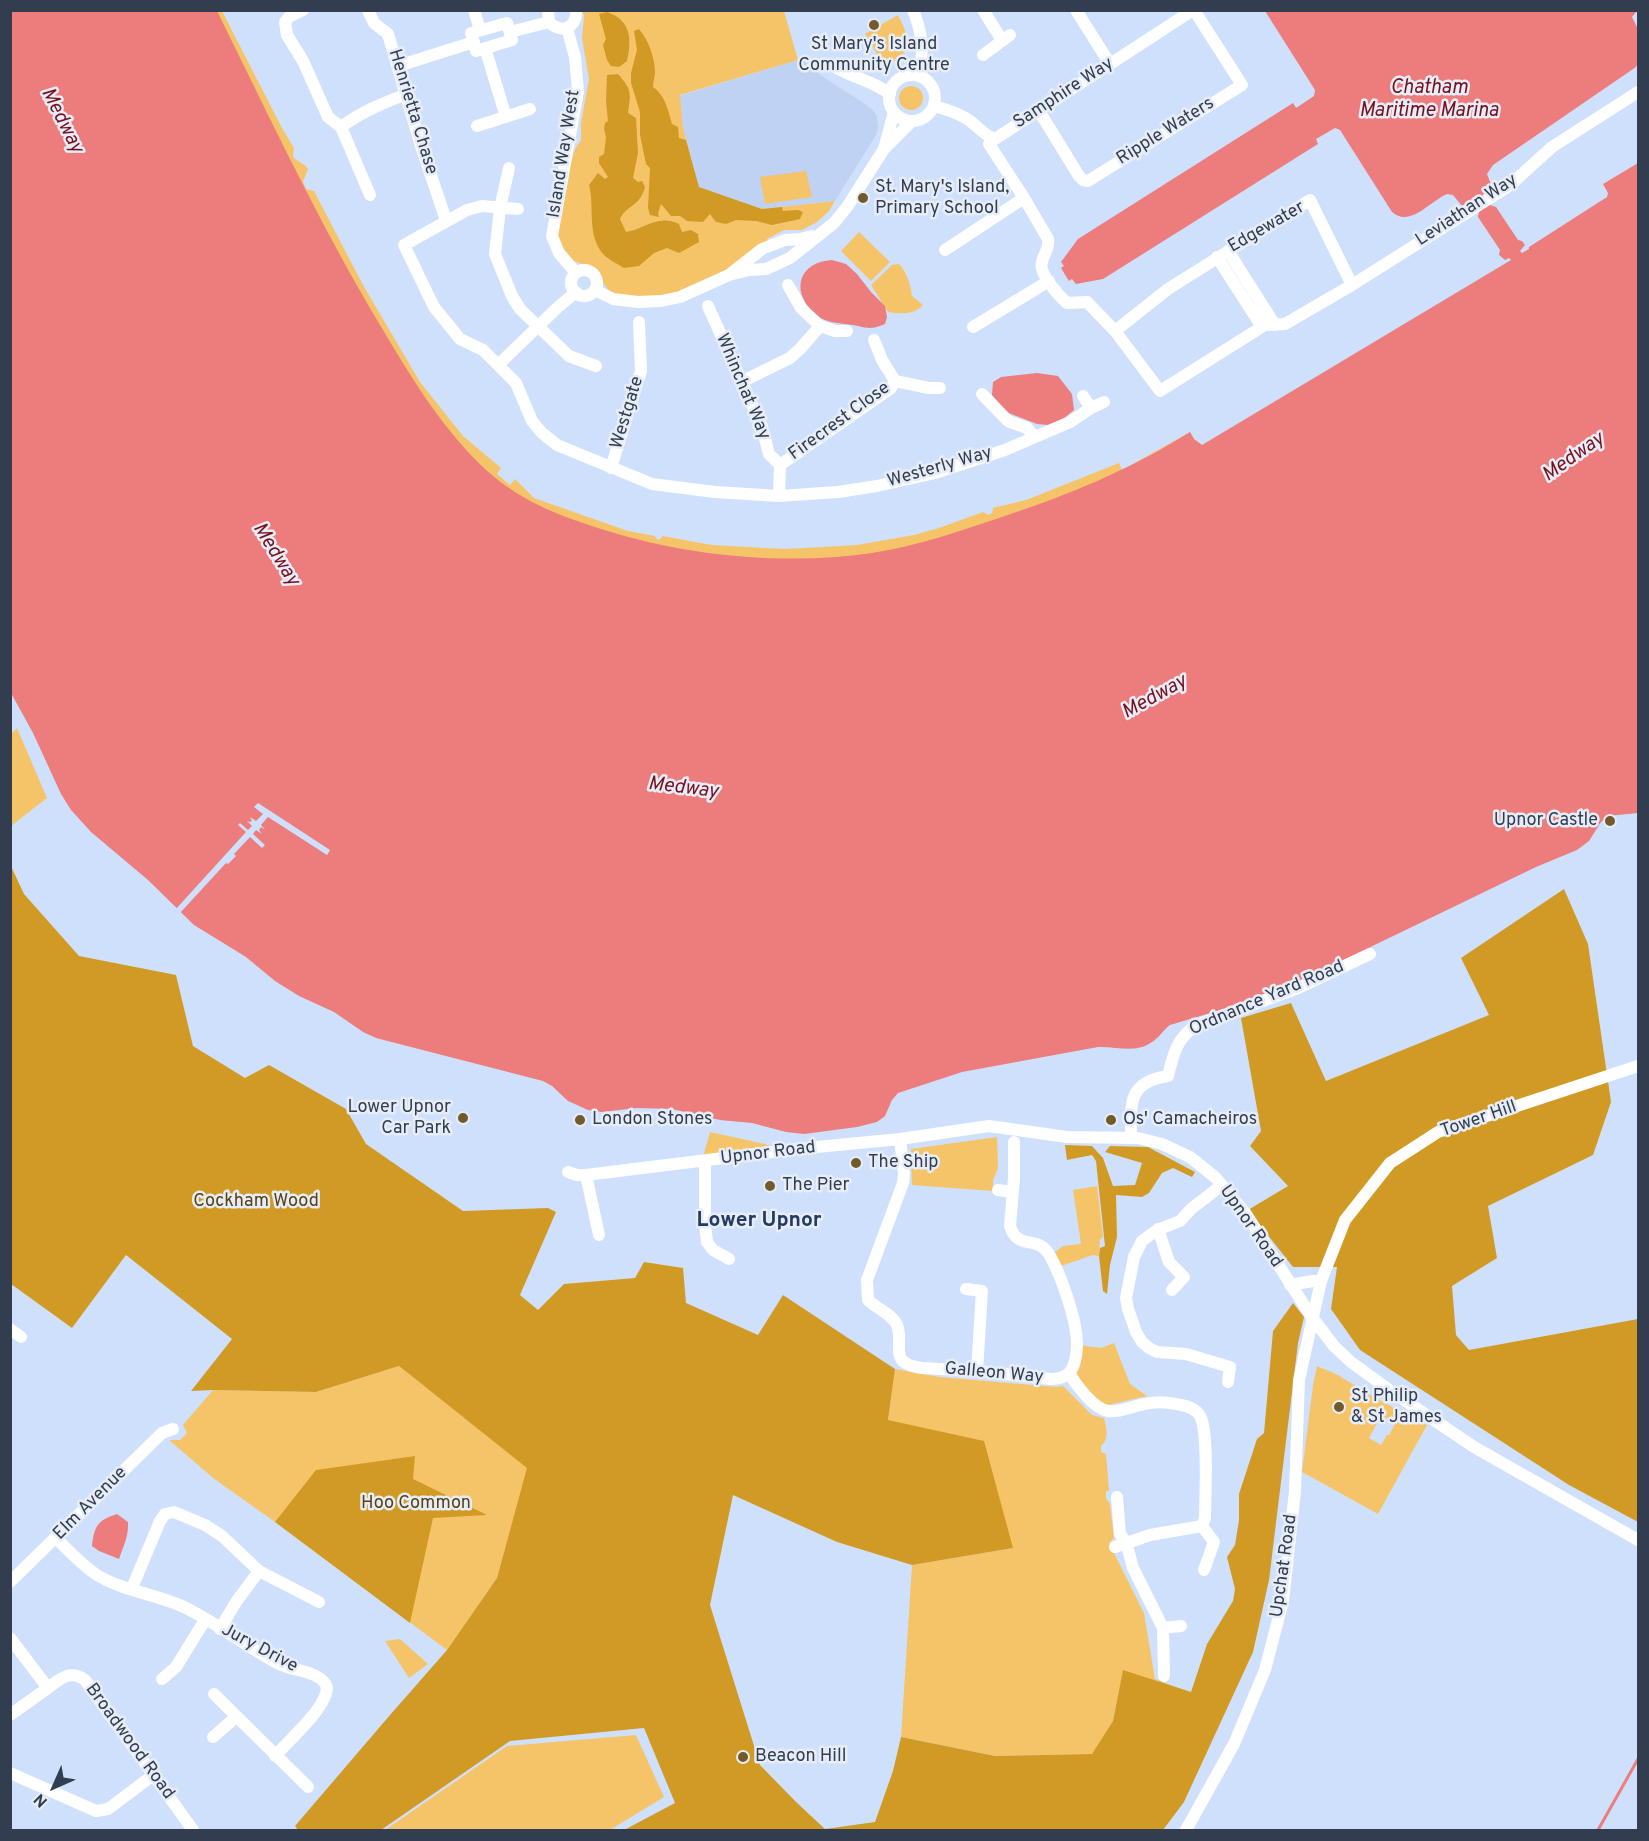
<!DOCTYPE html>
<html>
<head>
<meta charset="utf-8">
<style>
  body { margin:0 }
  #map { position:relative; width:1649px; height:1841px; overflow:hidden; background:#cfe0fd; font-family:Overpass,sans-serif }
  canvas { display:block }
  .frame { position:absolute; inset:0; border:12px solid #323d50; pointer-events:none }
  .north { position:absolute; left:24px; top:1757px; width:60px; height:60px; -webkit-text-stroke:4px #e7edf6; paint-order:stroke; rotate:225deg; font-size:16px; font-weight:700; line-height:24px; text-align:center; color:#323d50 }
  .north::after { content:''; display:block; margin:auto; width:21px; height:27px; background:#323d50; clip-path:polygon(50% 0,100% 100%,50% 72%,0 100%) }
</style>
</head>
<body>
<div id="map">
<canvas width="1649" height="1841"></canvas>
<div class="frame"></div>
<div class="north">N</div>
</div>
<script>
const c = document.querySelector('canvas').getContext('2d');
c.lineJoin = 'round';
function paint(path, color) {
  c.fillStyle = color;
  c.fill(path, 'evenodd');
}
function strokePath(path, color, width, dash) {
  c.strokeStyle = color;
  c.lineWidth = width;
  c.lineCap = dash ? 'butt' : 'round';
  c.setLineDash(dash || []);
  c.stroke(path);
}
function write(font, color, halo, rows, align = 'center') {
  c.font = font + ' Overpass,sans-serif';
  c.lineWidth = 5;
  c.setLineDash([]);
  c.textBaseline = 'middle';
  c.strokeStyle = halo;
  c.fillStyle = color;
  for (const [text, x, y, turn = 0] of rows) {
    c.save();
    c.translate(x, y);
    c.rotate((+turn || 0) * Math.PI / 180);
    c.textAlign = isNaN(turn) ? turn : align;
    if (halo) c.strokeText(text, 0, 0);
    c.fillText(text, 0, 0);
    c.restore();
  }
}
paint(new Path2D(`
  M798,60L805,61L820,75L862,102L873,110L877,116L878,128L876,135L835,201L762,209L699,187L683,128L679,96Z`), '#bfd2f3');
paint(new Path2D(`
  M182,11H222L282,128L294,148L293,157C298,162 304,163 308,169L303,182L306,189L314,191L363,285L420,382L463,436L501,468L497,474L510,485L515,479L534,498L628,531L655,536L656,539L659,540L663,536L712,545L784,549L823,547L857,545L914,535L939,528L983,512L989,515L992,513L993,508L1026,500L1119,463L1122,470L1190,432L1194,439L1202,445L848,592L472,502Z
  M582,11H784L798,60L680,95L683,128L699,188L762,209L835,201L829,211L817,222L802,230H784L767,239L769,243L739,263L680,294L648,298L623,296L609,291L597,273L591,268L574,261L566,256L557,238L571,162L575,149L581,140V123L589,79L582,38L584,15Z
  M898,15C910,38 915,53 886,65L880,59L865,34Z
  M899 98a12 12 0 1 1 24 0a12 12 0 1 1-24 0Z
  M806,171L812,197L765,204L760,177Z
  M859,232L890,262L871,281L841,251Z
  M899,264C907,272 911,286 912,296L923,305C914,315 901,314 888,312L871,285L892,265Z
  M17,728L47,798L11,826V734Z
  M710,1132L765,1144L770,1146L703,1157Z
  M997,1137L998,1168L993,1181V1191L912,1185L911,1149Z
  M1097,1186L1103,1237L1100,1239L1099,1256L1093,1255L1058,1267L1052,1254L1063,1246L1081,1244L1073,1190Z
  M1114,1343L1130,1384L1147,1396L1108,1405L1100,1403L1075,1377L1079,1345L1101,1348Z
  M399,1366L528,1468L497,1578L447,1650L275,1522L213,1478L169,1440H180L187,1433L183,1425L213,1390L316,1392Z
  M1317,1366L1338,1375L1375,1398L1427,1425L1378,1514L1302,1472L1313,1385ZM1381,1416L1395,1424L1389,1435H1387L1381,1445L1369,1438Z
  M895,1369L940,1377L1056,1387L1063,1386L1092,1415L1104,1418C1106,1427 1110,1439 1101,1446V1452L1106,1454L1109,1491H1106V1498L1110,1504L1114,1538L1109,1543L1144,1613L1155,1679L1191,1693L1123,1671L1113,1721L1093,1754L995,1756L901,1737L912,1565L1013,1548L888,1420Z
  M400,1639L428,1664L409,1678L385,1641Z
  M636,1735L664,1797L610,1830H385L507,1746Z`), '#f6c468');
paint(new Path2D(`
  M607,12C631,20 632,39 627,61L619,67L611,66L607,60L603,45L606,39L599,14Z
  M639,29C648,39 655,58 655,72C655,76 653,82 653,87C665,95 668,110 672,124L678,127L679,138L686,140L699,187L762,209L782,207L783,211L798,210L803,212L800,219L772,225L756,221L736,220L726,224L716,222L710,214L703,222L687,221L680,216H671L661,204L658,213L659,217L650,215L648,208L650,168L646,164L640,135V112L631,83V73L637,50L634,31Z
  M618,74C632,90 631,93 628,113L636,118L638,153L633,178L638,182L642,181L645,187C640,207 626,205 620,219L626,232C646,229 657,214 679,224L682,232L691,230L698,234L699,242L679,253L667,248L654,253L639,266L624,268C618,264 609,260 604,255C586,235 595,208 589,185L598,173L605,179L608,177L599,163V157L604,154L606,137L604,129L605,123L608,121L606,101L607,75Z
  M10,864L24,894L79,956L176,975L193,1046L245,1078L269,1065L346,1109L366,1144L463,1211L548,1208L556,1212L520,1295L538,1310L564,1284L635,1278L644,1262L683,1268L686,1303L758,1335L783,1295L895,1369L888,1420L984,1441L1013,1548L912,1565L837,1542L733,1495L710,1605L760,1765L795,1801L825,1829L875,1822L893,1771L901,1737L995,1756L1092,1754L1113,1721L1123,1670L1191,1692L1207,1644L1233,1601L1235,1589L1227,1557L1235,1545L1239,1520V1494L1257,1439L1264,1433L1273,1331L1293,1303L1304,1317L1298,1343L1269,1580L1253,1652L1184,1802L1163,1830H624L675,1803L644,1728L510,1741L381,1830H298L295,1826L390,1715L447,1650L497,1578L527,1468L399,1366L316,1392L213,1390L191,1391L232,1339L126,1255L72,1328L11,1284Z
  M1564,889L1588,944L1611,1102L1593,1155L1488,1206L1497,1258L1452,1286L1456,1335L1469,1350L1638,1319V1522L1569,1485L1360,1350L1331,1309L1337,1267H1293L1248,1210L1288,1186L1250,1146L1261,1131L1241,1018L1291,1003L1326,1081L1489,1015L1461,958Z
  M1065,1145L1092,1146L1103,1158L1113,1186L1135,1185L1142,1163L1105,1152L1110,1146L1148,1147L1195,1172L1192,1177L1173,1168L1162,1173L1149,1193L1142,1197L1116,1195L1117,1237L1110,1265L1107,1294L1103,1291L1099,1256L1100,1248L1105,1246L1096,1161L1092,1155L1067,1160Z
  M415,1456L413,1479L487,1515L433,1518L410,1623L275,1522L316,1470Z`), '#d19a25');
paint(new Path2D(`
  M11,11H217C270,118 321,227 383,330C412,379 444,431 486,470C525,505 568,519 618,534C696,557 791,565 872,553C917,546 960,531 1002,517C1068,495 1132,469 1190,432L1194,439L1202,445L1511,260L1509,258L1505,260L1499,255L1500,250L1478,217L1479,212L1472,200L1462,206L1453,195L1447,194C1430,201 1410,228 1392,212L1340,130L1335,128L1316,139L1318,144L1103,279L1076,284L1072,279L1069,281L1061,268L1064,266L1061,262L1078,239L1293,103L1296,108L1314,96L1315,90L1265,11H1637L1632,17L1638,29V63L1636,67L1493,165L1487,174L1492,187L1483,194L1490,205L1496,207L1518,240L1522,241L1525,245L1520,251L1522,253L1529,249V247L1607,197L1608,193L1603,184L1638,163V813L1608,816L1601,822L1589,841L1577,850L1536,867L1296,983L1234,1006L1170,1025C1163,1030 1159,1038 1152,1042C1136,1054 1116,1046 1098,1047L962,1072L898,1093L892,1100L885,1116L877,1122L857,1127L804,1134L786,1132L752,1123L720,1120L672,1109L637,1108L602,1112L588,1110L568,1101L552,1086L543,1081L376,1038L363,1032L334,1012L299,996L275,981L246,957L194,925L148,880L91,832L71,810L61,794L33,733L11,693Z
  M832,260L846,264L857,274L871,292L885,306L887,317L885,324C871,330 867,328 853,325C839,323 823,323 813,312C790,289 800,262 832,260Z
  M1037,373L1058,376L1072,394L1074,410L1063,419L1048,425L1037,424L1006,412L992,395L993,382L1001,377Z
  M117,1514L128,1522C129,1536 123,1547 119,1559L99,1551L92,1546C94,1526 98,1520 117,1514Z`), '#ed7c7c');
paint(new Path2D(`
  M258,803L330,850L327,855L268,817L261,825L265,830L261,827L259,830L262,834L256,830L253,834L265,845L262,848L250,837L234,854L236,856L228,864L226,863L180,913H177L175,910L246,832L238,825L240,823L248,830L252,826L247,821L250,822L252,821L250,817L256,821L263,814L254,807Z`), '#cfe0fd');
strokePath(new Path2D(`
  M1598,1830L1638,1759`), '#ed7c7c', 3);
strokePath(new Path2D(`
  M303,10L289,17L285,22L287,35L303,61L328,117L341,127L370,195
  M368,10L374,23L388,34L421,146L446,220
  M474,10L480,30
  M548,10L549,22C561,34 577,29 576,10
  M913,10C924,37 922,49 921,77
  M983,10L1002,40
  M1076,10L1110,64
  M507,23L512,40L476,51L471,33Z
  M567,28L575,57L578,91L552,236L559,253L576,273
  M510,32L549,22
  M485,48L506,117
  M983,55L1010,35
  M830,64C849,77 872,80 890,94
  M398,66L474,42
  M889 98a23 23 0 1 1 46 0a23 23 0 1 1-46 0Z
  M934,106C948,110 963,114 975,125C982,131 986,136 995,139L1193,10
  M1039,111L1079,176L1083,180L1088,181L1242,85L1194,10
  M477,126L530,109
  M341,127C361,112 383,103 407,94
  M995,139L989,144L1024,198L1048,239C1050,249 1044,252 1042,262C1038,273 1059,296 1067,303L1087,302L1115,331L1160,391L1265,325L1285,324L1352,285L1310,200L1168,289L1115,331
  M885,148L912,121
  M509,168L500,208L495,254L512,296L520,309L569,356L596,366
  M518,209L482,206L467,210L404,245L434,307L460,339L483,350L516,383L532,421L542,433L557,445L652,484L715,492L779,496L838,492L877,486L935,473L1005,450L1070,422L1091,408L1083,396
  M945,250L1024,198
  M1228,251L1275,325
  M1217,257L1262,327
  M571 283a13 13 0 1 1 26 0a13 13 0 1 1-26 0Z
  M729,275L749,270L766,269L790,258L834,223L847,207L884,149L894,112
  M788,285L801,308L820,326
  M1352,285L1509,186L1552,147L1638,92
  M595,290L613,299L638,302L661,301L680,297L729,275L762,249L785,240L800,239L812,236
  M708,306L762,427L769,454L780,465
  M973,327L1049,281
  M874,340L882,360L895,381
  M498,365L557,308L576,292
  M741,382L790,358L801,348L820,326L835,331H847
  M982,394L1008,421L1027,428L1035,437
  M1091,408L1104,402
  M611,468L641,371L639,322
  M779,496L780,465L891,388L895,381L929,388H940
  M1131,1138C1131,1104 1127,1082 1168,1076C1173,1055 1177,1037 1197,1025L1298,988L1370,954
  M900,1139L904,1174L903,1183L867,1280L868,1300C876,1308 892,1314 897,1325C905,1345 886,1363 922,1368L977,1371L1051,1379C1058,1379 1064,1378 1069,1373C1077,1365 1078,1344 1076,1333C1074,1314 1058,1265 1046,1250C1034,1237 1017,1249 1010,1226L1014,1178V1142
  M705,1161V1225L707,1242L713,1250L729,1259
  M568,1172L577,1175H586L796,1149L900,1139L989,1126L1067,1137L1138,1138L1162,1144L1190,1157L1216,1178L1246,1214L1311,1316L1334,1346L1351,1362L1388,1389L1474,1447L1638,1540
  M586,1175L599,1235
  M1222,1185L1191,1209L1180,1221L1157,1230L1142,1241L1134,1257L1126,1298L1128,1309L1136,1332L1142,1342L1149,1348L1157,1352L1186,1354L1230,1367L1228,1382
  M998,1190L1013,1192
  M1158,1229L1169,1262L1184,1277L1172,1290
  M1290,1285C1295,1284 1317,1280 1321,1281
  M966,1289L982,1291L977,1371
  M10,1329L21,1337
  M1069,1373C1076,1385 1094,1409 1108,1411C1120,1413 1133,1406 1145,1404C1157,1401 1169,1402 1181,1405C1188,1406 1197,1410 1200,1416C1209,1432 1205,1497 1205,1518L1202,1526L1150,1535L1115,1547
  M1117,1497L1120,1534L1126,1542L1133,1568L1163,1628L1164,1676
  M1202,1526L1214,1542L1204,1570
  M56,1538C69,1551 82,1565 97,1575C123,1591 156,1594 184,1607C217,1623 247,1647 279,1664C294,1671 321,1671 327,1687C327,1708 289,1740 275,1756
  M10,1582L162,1433L173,1429
  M132,1588L160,1521L165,1514L174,1512L205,1525L222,1536L259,1571L319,1602
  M1163,1628L1181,1626
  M220,1629L236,1602L259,1571
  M10,1638L48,1688C60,1679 70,1669 85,1680L193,1830
  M162,1679L176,1667L205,1620
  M214,1694L308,1787
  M10,1715L48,1688
  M213,1737L236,1717
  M10,1773L96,1811L108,1809L152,1776
  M1186,1830L1234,1744L1265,1670L1283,1601L1295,1491L1299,1380L1321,1281L1345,1220L1390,1163L1438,1132L1638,1066`), '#fff', 12);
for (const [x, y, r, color] of [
  [874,25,6,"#735a2b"],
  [863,198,6,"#735a2b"],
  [1610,821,6,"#735a2b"],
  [463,1118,6,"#735a2b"],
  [580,1120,6,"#735a2b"],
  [1111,1120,6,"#735a2b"],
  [856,1163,6,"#735a2b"],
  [770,1186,6,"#735a2b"],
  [1339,1407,6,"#735a2b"],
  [743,1757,6,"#735a2b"]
]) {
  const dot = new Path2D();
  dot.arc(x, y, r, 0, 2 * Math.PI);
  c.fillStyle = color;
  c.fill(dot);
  strokePath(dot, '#e7edf6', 2);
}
write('18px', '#323d50', '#e7edf6', [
  ["St Mary's Island",874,45,"center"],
  ["Community Centre",874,66,"center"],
  ["St. Mary's Island,",875,188],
  ["Primary School",875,209],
  ["Upnor Castle",1598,821,"right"],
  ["Lower Upnor",451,1108,"right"],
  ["Car Park",451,1129,"right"],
  ["London Stones",592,1120],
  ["Os' Camacheiros",1123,1120],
  ["The Ship",868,1163],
  ["The Pier",782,1186],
  ["St Philip",1351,1397],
  ["& St James",1351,1418],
  ["Beacon Hill",755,1757]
], 'left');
write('18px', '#323d50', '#e7edf6', [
  ["Samphire Way",1064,94,-33],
  ["Henrietta Chase",412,112,73],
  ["Ripple Waters",1166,132,-32],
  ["Island Way West",565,154,-81],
  ["Leviathan Way",1467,211,-33],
  ["Edgewater",1267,228,-30],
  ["Whinchat Way",742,387,67],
  ["Westgate",628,413,-73],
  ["Firecrest Close",840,422,-36],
  ["Westerly Way",940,468,-16],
  ["Ordnance Yard Road",1267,999,-23],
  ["Tower Hill",1479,1120,-19],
  ["Upnor Road",768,1154,-7],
  ["Upnor Road",1250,1227,55],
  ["Galleon Way",994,1374,5],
  ["Elm Avenue",91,1504,-45],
  ["Upchat Road",1285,1566,-82],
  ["Jury Drive",259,1649,28],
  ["Broadwood Road",129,1742,54]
]);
write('18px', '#584115', '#e7edf6', [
  ["Cockham Wood",256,1202],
  ["Hoo Common",416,1504]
]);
write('italic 20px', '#77101e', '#e7edf6', [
  ["Chatham",1429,89],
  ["Maritime Marina",1429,112],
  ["Medway",61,121,63],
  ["Medway",1574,458,-35],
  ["Medway",275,555,58],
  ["Medway",1155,698,-29],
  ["Medway",683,789,7]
]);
write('bold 21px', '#243a60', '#e7edf6', [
  ["Lower Upnor",759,1222]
]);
</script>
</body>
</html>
